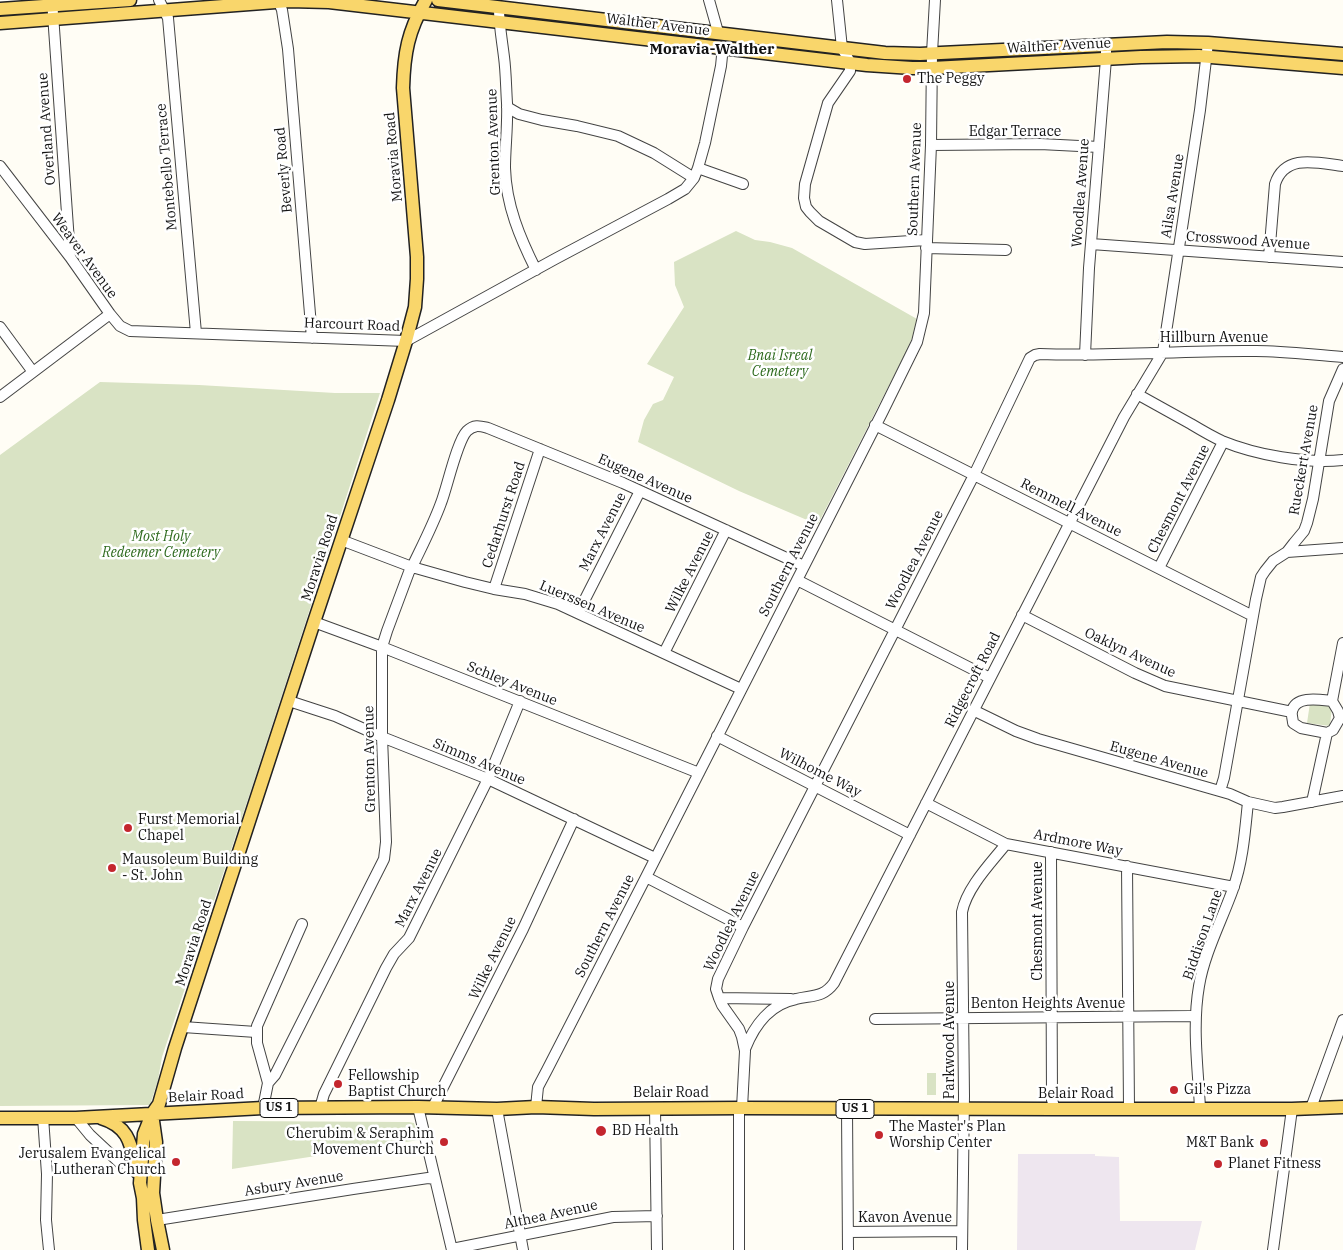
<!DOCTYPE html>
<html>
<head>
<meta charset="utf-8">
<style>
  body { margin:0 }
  canvas { display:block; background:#fffdf5 }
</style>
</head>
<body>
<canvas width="1343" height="1250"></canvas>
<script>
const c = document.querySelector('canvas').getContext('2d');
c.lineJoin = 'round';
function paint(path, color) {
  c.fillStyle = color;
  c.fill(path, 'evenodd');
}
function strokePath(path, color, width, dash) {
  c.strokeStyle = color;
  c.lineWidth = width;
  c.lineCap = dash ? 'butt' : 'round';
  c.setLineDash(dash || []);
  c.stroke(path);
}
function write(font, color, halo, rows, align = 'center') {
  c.font = font + ' "IBM Plex Serif",serif';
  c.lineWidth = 5;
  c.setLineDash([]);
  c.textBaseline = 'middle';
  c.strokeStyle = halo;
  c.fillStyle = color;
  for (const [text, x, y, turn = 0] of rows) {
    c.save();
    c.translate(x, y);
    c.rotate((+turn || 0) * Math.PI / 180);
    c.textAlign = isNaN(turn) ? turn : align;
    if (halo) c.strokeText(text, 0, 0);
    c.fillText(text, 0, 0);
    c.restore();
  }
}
paint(new Path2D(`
  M1018,1154H1095V1156L1119,1157L1120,1221H1202L1195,1250H1017Z`), '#eee6ef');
paint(new Path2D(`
  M736,231L755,240L770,242L792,248L917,319L912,338L907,350L818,524L807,520L739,491L638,442L644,420L653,404L663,400L674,377L647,364L684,307L675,285L674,262Z
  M100,382L199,385L335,393H380L254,781L162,1057L158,1080L150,1105L0,1106V455Z
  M1310,703L1332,706L1330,726L1307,723Z
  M927,1073H936V1095H927Z
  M233,1121L409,1122L414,1123L419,1140L232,1169Z`), '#d9e3c4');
const minor = new Path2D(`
  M52,0L70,256
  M159,0L168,18L196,333
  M278,0L282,10L288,49L312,338
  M709,0L718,32
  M837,0L842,48L850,62V71L828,103L805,184L804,198L806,207L810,212L819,221L855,242L865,244L926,240
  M499,8C499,25 502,40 504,57C506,72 506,88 507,103C508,125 505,147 505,168C506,205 520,238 536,270
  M507,107L519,114L542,120L577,126L618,136L654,153L694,178
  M931,145L1040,144L1099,147
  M0,166L70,257L110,314L120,326L130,331L406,341L555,259L668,199L685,189L694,178L698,168L705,143L721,66L722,56L721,48
  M698,168L743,184
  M1091,244L1343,262
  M926,248L1006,250
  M1269,257L1275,184C1285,153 1318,163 1343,166
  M0,327L33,372
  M1085,355L1089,268L1106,59V51
  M1137,394C1155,404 1173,414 1191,424C1201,430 1211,436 1222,441C1256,455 1306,464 1343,460
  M0,397L110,314
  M875,425L1253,616
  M341,540L412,567L465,582L494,589L525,594L558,604L741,689
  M1287,552L1343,548
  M1159,568L1223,442
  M797,580L990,678
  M494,589L540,449
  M578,613L640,491
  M1022,615L1135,673L1165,686L1292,712
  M314,622L382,647L699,773
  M664,653L726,530
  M289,701L335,716L382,737L488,779L655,858
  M973,710L1016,731L1038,739L1230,794L1248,802L1275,808L1283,807L1343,796
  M1327,733L1333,730L1340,718L1338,711L1332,701L1343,643
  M1327,733L1301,728L1293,723C1293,720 1291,714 1292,711C1296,695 1321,700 1332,701
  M717,736L910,835
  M1220,791L1224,778L1256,599L1261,577L1265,571L1273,561L1287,552L1294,543L1304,531L1307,523L1313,499L1329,401L1343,369
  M1312,802L1327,733
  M926,803L1006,844L1234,887
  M1051,852L1052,1100L1055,1109
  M1127,866L1129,1108
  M646,877L743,927
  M719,998L791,999
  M875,1019L1191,1016
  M183,1027L256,1032
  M745,1049C754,1026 770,1004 796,999C812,995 823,998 834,983L1124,417L1163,352L1200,110L1208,43
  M268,1083L275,1075L384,859L386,842L382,737V647L387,631L409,572L412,567C422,546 433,525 441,503C447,488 457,441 467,431C474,424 480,426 488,428L623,483L804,566
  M418,1107L452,1250
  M433,1107L523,929L574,819
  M536,1107L538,1087L547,1070L646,877L882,413L917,342L924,313L931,145L932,53L935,0
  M263,1108L268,1083L257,1043V1026L302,924
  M320,1108L324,1094L386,968L394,954L409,938L488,779L520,701
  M655,1108L657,1250
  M742,1108L745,1051L742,1037L739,1029L722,1005L719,998L716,989L718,979L743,927L895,630L974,475L1030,358L1035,355L1040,354C1112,357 1184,350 1256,351C1285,351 1314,355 1343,357
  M1200,1108C1198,1068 1192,1026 1199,986C1204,954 1222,920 1233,889C1243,861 1245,831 1248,802
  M1311,1108L1343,1020
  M497,1109L523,1250
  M847,1109L848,1250
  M43,1117L47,1174L46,1220L49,1250
  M76,1118L90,1135L120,1163
  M157,1220L353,1189L428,1178L435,1179
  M848,1232L962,1231
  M452,1249L613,1217L657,1216
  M739,1250V1108
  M962,1250L964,1096L962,912C967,887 991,863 1006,844
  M1273,1250L1292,1109`);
const major = new Path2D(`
  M438,0L885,53L920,54L1167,42L1208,43L1343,54
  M0,9L130,0
  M0,23L289,1L329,2L867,65L912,68H932L1141,57L1199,56L1343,68
  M152,1114L156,1142L153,1193L157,1220L163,1250
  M0,1118H76L263,1108L418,1107L497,1109L536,1107L594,1109L742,1108L1055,1109H1292L1343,1107
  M101,1118C131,1127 131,1147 137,1172
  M148,1250L144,1220L143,1198L140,1183L144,1134L152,1114L159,1104L175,1048L314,622L388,400L406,341L415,307L417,279V257L403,88C404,53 408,31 426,0`);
strokePath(minor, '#444', 12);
strokePath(major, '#222', 15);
strokePath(minor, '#fff', 10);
strokePath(major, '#f9d66b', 12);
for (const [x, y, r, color] of [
  [907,79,5,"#c4262e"],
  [128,828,5,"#c4262e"],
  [112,868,5,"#c4262e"],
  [338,1084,5,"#c4262e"],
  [1174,1090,5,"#c4262e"],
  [601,1131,6,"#c4262e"],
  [879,1135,5,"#c4262e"],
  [444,1142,5,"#c4262e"],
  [1264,1143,5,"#c4262e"],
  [176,1162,5,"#c4262e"],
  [1218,1164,5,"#c4262e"]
]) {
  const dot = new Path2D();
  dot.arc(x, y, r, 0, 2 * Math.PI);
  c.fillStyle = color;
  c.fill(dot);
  strokePath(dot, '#fff', 2);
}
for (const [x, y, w] of [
  [279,1108,38],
  [855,1109,38]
]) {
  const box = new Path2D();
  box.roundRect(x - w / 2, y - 9.5, w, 19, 4);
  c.fillStyle = '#fff';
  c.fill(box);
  strokePath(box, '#111', 1);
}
write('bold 12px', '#111', null, [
  ["US 1",279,1108],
  ["US 1",855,1109]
]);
write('14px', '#111', '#fff', [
  ["Walther Avenue",658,25,7],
  ["Walther Avenue",1059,46,-3],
  ["Overland Avenue",47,129,-94],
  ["Edgar Terrace",1015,132],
  ["Grenton Avenue",494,142,-92],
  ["Moravia Road",394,157,-95],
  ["Montebello Terrace",167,167,-95],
  ["Beverly Road",284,170,-95],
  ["Southern Avenue",915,179,-88],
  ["Woodlea Avenue",1081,193,-86],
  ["Ailsa Avenue",1173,196,-81],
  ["Crosswood Avenue",1248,241,4],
  ["Weaver Avenue",84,256,54],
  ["Harcourt Road",352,325,2],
  ["Hillburn Avenue",1214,338],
  ["Rueckert Avenue",1304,460,-80],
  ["Eugene Avenue",645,479,24],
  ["Chesmont Avenue",1179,499,-63],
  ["Remmell Avenue",1071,508,27],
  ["Cedarhurst Road",504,515,-72],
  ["Marx Avenue",603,532,-63],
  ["Moravia Road",320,558,-72],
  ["Woodlea Avenue",915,560,-63],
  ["Southern Avenue",789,565,-63],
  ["Wilke Avenue",690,572,-63],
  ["Luerssen Avenue",592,607,23],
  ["Oaklyn Avenue",1130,653,25],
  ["Ridgecroft Road",973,680,-63],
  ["Schley Avenue",512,684,22],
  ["Grenton Avenue",370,759,-91],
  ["Eugene Avenue",1159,760,16],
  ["Simms Avenue",479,762,23],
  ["Wilhome Way",820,773,27],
  ["Ardmore Way",1078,843,11],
  ["Marx Avenue",419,888,-63],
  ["Woodlea Avenue",732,921,-64],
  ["Chesmont Avenue",1038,921,-90],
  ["Southern Avenue",605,926,-63],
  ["Biddison Lane",1203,935,-71],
  ["Moravia Road",194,943,-72],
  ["Wilke Avenue",493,958,-64],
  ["Benton Heights Avenue",1048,1004],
  ["Parkwood Avenue",950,1040,-90],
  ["Belair Road",671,1093],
  ["Belair Road",1076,1094],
  ["Belair Road",206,1096,-3],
  ["Asbury Avenue",294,1184,-9],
  ["Althea Avenue",551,1215,-12],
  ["Kavon Avenue",905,1218]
]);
write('14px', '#111', '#fff', [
  ["The Peggy",917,79],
  ["Furst Memorial",138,820],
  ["Chapel",138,836],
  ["Mausoleum Building",122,860],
  ["- St. John",122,876],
  ["Fellowship",348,1076],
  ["Baptist Church",348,1092],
  ["Gil's Pizza",1184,1090],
  ["The Master's Plan",889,1127],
  ["Worship Center",889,1143],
  ["BD Health",612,1131],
  ["Cherubim & Seraphim",434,1134,"right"],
  ["Movement Church",434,1150,"right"],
  ["M&T Bank",1254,1143,"right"],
  ["Jerusalem Evangelical",166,1154,"right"],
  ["Lutheran Church",166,1170,"right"],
  ["Planet Fitness",1228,1164]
], 'left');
write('italic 14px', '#2f6b1f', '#fff', [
  ["Bnai Isreal",780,356],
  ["Cemetery",780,372],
  ["Most Holy",161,537],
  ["Redeemer Cemetery",161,553]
]);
write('bold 15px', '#111', '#fff', [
  ["Moravia-Walther",712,50]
]);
</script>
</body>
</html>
